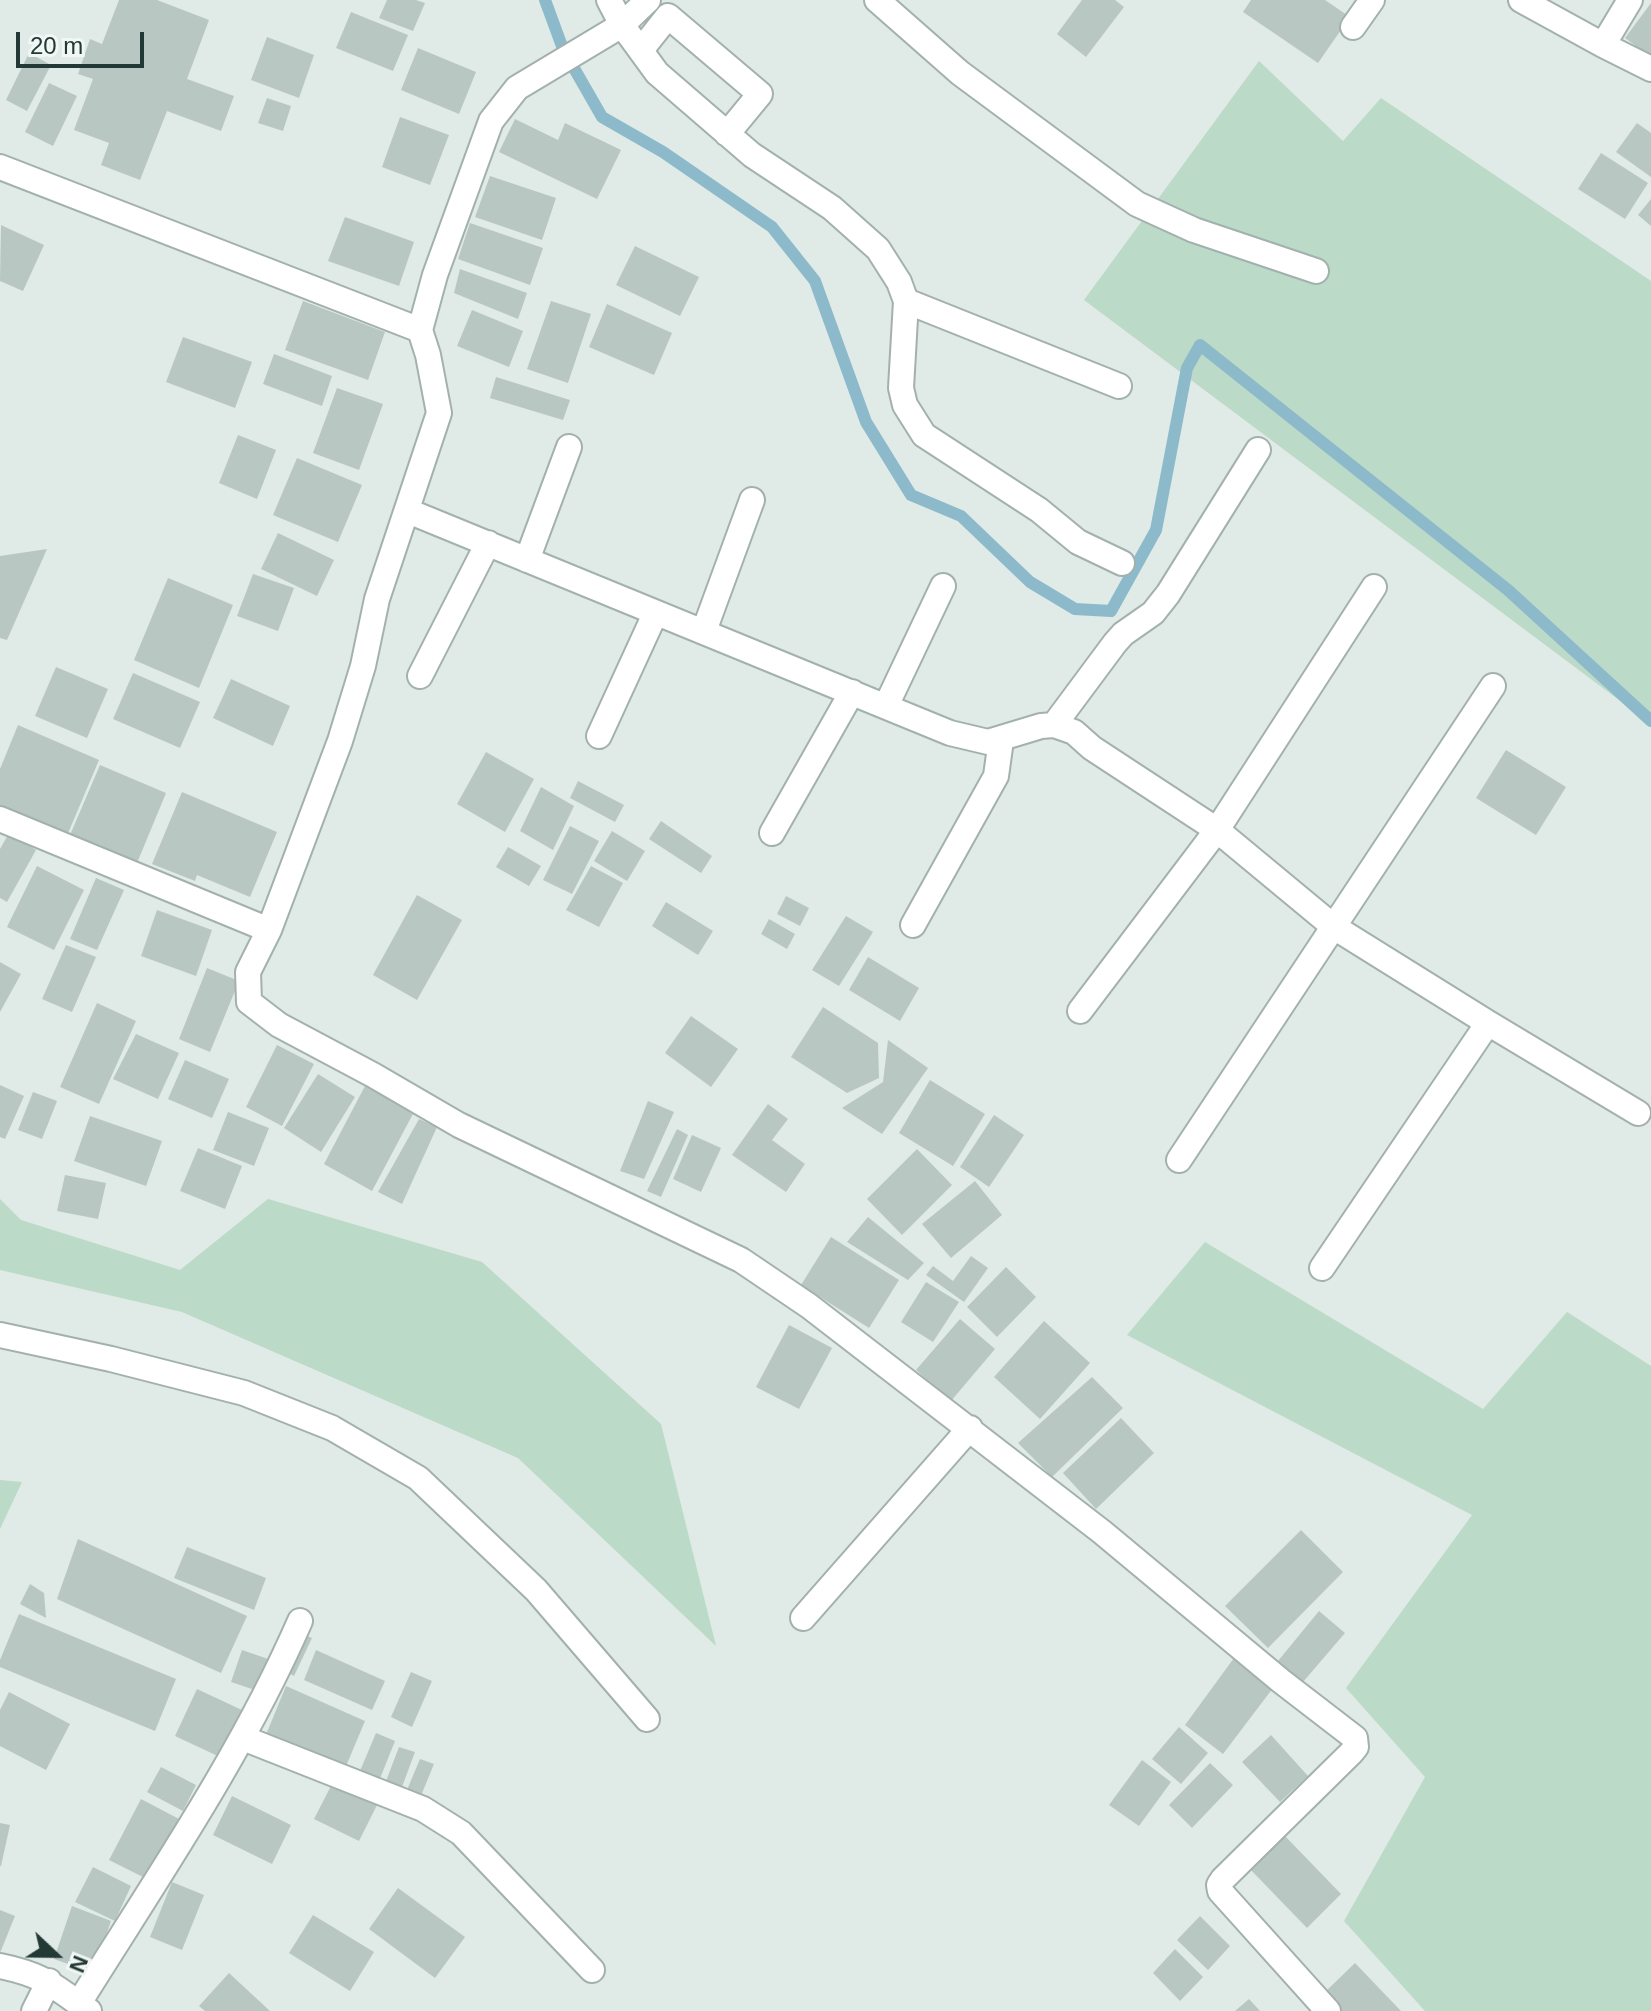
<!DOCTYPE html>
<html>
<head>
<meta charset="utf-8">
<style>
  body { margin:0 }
  #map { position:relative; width:1651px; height:2011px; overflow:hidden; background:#e0eae7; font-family:Arial,sans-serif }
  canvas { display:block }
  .north { position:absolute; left:16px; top:1915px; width:80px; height:80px; -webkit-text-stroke:6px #f0f7f4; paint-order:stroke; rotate:112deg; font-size:22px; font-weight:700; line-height:32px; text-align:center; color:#223935 }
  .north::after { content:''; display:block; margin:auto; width:28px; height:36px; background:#223935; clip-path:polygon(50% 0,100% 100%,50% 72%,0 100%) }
  .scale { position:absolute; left:16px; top:32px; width:128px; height:36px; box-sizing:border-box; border:4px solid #223935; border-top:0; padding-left:10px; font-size:24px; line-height:28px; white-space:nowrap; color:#223935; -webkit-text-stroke:6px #f0f7f4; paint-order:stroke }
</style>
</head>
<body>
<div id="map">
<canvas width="1651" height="2011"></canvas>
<div class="north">N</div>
<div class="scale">20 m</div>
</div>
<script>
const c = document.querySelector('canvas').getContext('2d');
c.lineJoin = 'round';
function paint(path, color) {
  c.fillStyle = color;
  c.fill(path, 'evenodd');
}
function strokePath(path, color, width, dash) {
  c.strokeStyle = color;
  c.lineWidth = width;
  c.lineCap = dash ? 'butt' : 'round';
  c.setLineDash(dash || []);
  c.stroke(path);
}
paint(new Path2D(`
  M1259,61L1343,141L1381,98L1651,281V724L1084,300Z
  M0,1199L21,1220L180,1270L268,1199L482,1262L661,1424L716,1646L518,1458L182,1312L0,1270Z
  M1205,1242L1483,1409L1567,1312L1651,1366V2011H1425L1344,1921L1425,1777L1346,1688L1472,1515L1127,1335Z
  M0,1480L22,1482L0,1529Z`), '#bbdac7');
strokePath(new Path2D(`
  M545,0L563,49L602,117L663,152L772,227L815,281L866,422L911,495L961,516L1030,582L1075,609L1111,611L1156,530L1187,368L1200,345L1508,590L1651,721`), '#8cbacb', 12);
paint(new Path2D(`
  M119,0H157L209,20L187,79L234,96L221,131L167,111L140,180L101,165L109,143L74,130L93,79L78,74L90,39L102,44Z
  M387,0H416L425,3L413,31L379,18Z
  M1082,0H1115L1124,7L1086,57L1057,34Z
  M1251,0H1325L1350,17L1318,63L1243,12Z
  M1651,3V57L1625,38Z
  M351,12L408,35L393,71L336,48Z
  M267,37L314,55L299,98L251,80Z
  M418,48L476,72L459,114L401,90Z
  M29,53L51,65L27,111L6,100Z
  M49,83L77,96L53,146L25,132Z
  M267,98L291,106L283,131L258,123Z
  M400,117L449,135L430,185L382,167Z
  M515,119L558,140L565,123L621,150L597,199L499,152Z
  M1637,123L1651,133V177L1616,152Z
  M1601,153L1648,183L1625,219L1578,189Z
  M490,176L556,198L542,240L475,217Z
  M1651,199V226L1638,215Z
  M345,217L414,242L399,286L328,261Z
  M470,223L543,248L530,285L458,259Z
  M1,225L44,245L23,291L0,281Z
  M635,246L699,277L680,316L616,285Z
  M460,269L527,293L518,319L454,293Z
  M303,301L385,332L368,380L285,350Z
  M551,301L591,314L568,383L527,369Z
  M607,304L672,333L654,375L589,347Z
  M472,310L523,331L509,367L457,346Z
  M183,337L252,362L235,408L166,382Z
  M274,354L332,376L322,406L263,384Z
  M496,377L570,400L563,420L490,398Z
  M337,388L383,404L359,470L313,453Z
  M238,435L276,450L257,499L219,483Z
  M297,458L362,485L338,542L273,515Z
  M278,533L334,560L317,596L261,569Z
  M47,549L7,640L0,638V556Z
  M253,574L294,588L278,631L237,616Z
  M168,578L233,605L199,688L134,660Z
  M56,667L108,689L87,738L35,716Z
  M133,673L200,702L180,748L113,719Z
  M231,679L290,706L273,746L213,718Z
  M18,725L99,760L66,838L0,809V769Z
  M1506,750L1566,787L1536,835L1476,798Z
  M486,752L534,779L505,832L457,804Z
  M100,765L166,793L137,863L70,835Z
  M578,781L624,805L615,822L570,798Z
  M541,787L574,806L553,850L520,831Z
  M182,792L277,832L250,897L197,875L195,881L152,864Z
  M661,821L712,856L701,873L649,839Z
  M570,826L599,841L572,894L543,880Z
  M612,831L645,851L627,881L594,861Z
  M9,833L36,850L7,902L0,898V849Z
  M508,847L541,866L529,886L496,867Z
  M37,866L84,890L54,950L7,927Z
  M591,866L623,883L599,927L566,910Z
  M96,878L124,890L97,950L70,939Z
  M417,895L462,920L417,1000L373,975Z
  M786,896L809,908L800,926L777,914Z
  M666,902L713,931L698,955L652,926Z
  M157,910L212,930L196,976L141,956Z
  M846,916L873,932L839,986L812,970Z
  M769,919L795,934L787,949L761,934Z
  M66,945L96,957L72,1012L42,999Z
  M868,957L919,988L900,1021L849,990Z
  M0,962L21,974L0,1012Z
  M207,968L239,981L210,1052L179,1039Z
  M97,1003L136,1021L99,1104L60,1087Z
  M823,1007L878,1043L879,1078L847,1093L791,1057Z
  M691,1016L738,1049L711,1087L665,1053Z
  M136,1034L179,1053L158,1099L113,1079Z
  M888,1040L928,1068L882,1134L842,1108L883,1082Z
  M277,1045L314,1064L282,1126L246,1107Z
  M185,1060L229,1079L212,1118L168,1099Z
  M318,1074L355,1097L321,1152L284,1128Z
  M930,1080L985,1114L953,1166L899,1133Z
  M0,1085L24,1096L5,1139L0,1137Z
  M365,1086L414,1112L372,1191L324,1164Z
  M33,1092L57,1101L42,1139L18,1130Z
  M648,1101L674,1112L644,1179L620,1171Z
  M768,1104L788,1119L772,1140L805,1164L786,1192L732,1155Z
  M228,1112L269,1128L254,1166L213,1150Z
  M994,1115L1024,1135L989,1187L960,1167Z
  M90,1116L162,1141L146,1186L74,1161Z
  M419,1119L437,1127L402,1204L378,1192Z
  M677,1129L688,1135L661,1197L647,1191Z
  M692,1135L721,1148L701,1192L673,1179Z
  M198,1148L242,1166L225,1209L180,1191Z
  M917,1149L952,1185L902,1235L867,1199Z
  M65,1175L106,1183L98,1219L57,1211Z
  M975,1181L1002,1215L951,1258L922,1224Z
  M868,1217L924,1263L908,1280L847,1242Z
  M831,1237L899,1280L869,1328L801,1285Z
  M971,1256L988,1268L964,1302L926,1275L933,1266L953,1281Z
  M1006,1267L1036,1297L997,1337L967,1307Z
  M926,1282L959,1302L933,1342L901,1322Z
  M960,1319L995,1349L951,1401L916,1370Z
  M1044,1321L1090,1363L1040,1419L994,1377Z
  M789,1325L832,1348L799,1409L756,1387Z
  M1092,1377L1123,1408L1052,1477L1018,1443Z
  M1121,1418L1154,1453L1096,1509L1063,1473Z
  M1301,1530L1343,1572L1268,1648L1225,1606Z
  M78,1539L247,1616L221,1673L57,1599Z
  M187,1547L266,1578L254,1610L174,1578Z
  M30,1584L44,1593L46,1618L20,1604Z
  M1319,1611L1345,1633L1303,1682L1278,1661Z
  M19,1614L176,1679L155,1731L0,1667V1660Z
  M302,1634L312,1638L294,1676L284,1671Z
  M242,1650L274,1661L264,1693L231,1682Z
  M316,1650L385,1681L372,1710L304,1680Z
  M1234,1658L1273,1688L1223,1754L1185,1725Z
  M411,1672L432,1681L412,1727L391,1717Z
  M286,1686L365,1721L344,1771L265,1737Z
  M197,1689L244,1711L222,1758L175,1736Z
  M9,1692L70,1724L46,1770L0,1746V1710Z
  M1179,1727L1208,1753L1181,1784L1152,1759Z
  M376,1733L395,1741L377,1786L357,1778Z
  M1271,1735L1308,1776L1280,1802L1242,1762Z
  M399,1747L415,1752L399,1795L383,1789Z
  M420,1759L434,1764L418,1803L404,1797Z
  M1142,1760L1171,1782L1139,1826L1109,1805Z
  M1210,1763L1233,1785L1192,1828L1169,1805Z
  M161,1767L196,1785L183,1811L147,1792Z
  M333,1782L378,1803L359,1841L314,1819Z
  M232,1796L291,1825L272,1864L213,1835Z
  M141,1799L181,1820L149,1880L109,1860Z
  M0,1823L10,1825L1,1866H0Z
  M1284,1835L1341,1894L1307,1928L1249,1868Z
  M93,1867L131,1886L115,1921L75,1902Z
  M172,1882L204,1895L182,1950L150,1937Z
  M398,1888L465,1937L435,1978L369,1929Z
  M72,1906L111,1921L93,1973L54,1959Z
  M0,1910L15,1916L0,1953Z
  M313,1915L374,1952L350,1991L289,1953Z
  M1200,1916L1230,1946L1208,1970L1177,1940Z
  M1175,1949L1203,1977L1180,2001L1153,1973Z
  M1355,1963L1401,2011H1342L1324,1993Z
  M229,1973L270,2011H205L199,2006Z
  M1249,1999L1260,2011H1235Z`), '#b9c7c3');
const minor = new Path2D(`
  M609,0L622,25L657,73L752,155L832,208L878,249L899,282L906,301L1119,386
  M648,0L622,25L517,88L491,121L435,275L420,330L428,355L439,413L377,599L363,666L340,741L269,930L248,972L249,1002L279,1025L373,1075L459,1125L741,1260L809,1306L1102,1532L1281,1681L1355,1738L1356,1747L1351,1753L1223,1879L1219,1885L1220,1891L1328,2011
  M877,0L960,73L1137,204L1194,230L1316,271
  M1521,0L1603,45
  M1630,0L1603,45L1651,69
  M1353,27L1372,0
  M641,50L668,16L760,94L727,134
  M0,167L420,330
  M906,301L901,388L905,405L924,435L1039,510L1078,542L1122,563
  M408,511L950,733L988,742L1041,726L1054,725L1074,732L1092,748L1217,830L1334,927L1488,1023L1638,1113
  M527,560L569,447
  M704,631L752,500
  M420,676L488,543
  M886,706L943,586
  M1054,725L1115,643L1123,634L1153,613L1168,594L1258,450
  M599,736L655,614
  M0,819L269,930
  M772,833L852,692
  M913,925L996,776L1001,740
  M1080,1011L1217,830L1374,587
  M1179,1160L1493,686
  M1322,1268L1488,1023
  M0,1335L111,1359L244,1393L332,1428L418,1478L536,1590L647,1719
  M803,1618L970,1428
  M243,1738L423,1809L461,1833L592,1970
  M0,1966C44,1975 54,1986 89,2011
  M79,2003C157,1878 241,1756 300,1621
  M34,2011L49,1981`);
strokePath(minor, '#a3b1ae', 28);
strokePath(minor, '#fff', 24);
</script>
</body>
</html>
